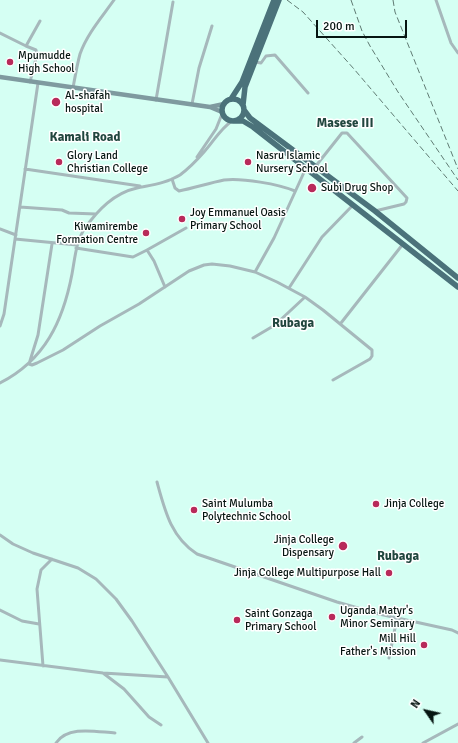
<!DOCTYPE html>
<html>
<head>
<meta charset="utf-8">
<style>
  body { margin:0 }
  #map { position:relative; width:458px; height:743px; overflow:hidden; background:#d5fff3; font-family:Signika,sans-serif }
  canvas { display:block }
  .north { position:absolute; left:406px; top:691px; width:40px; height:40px; -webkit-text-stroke:3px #fff; paint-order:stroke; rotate:304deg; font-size:11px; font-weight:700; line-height:16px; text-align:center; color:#061511 }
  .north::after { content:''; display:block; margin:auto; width:14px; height:18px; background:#061511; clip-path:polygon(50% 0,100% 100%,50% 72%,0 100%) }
  .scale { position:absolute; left:316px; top:20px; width:91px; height:18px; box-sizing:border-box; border:2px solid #061511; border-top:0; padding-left:5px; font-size:12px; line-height:14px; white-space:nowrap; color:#061511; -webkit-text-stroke:3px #fff; paint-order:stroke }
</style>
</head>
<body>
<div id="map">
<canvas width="458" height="743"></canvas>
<div class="north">N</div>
<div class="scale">200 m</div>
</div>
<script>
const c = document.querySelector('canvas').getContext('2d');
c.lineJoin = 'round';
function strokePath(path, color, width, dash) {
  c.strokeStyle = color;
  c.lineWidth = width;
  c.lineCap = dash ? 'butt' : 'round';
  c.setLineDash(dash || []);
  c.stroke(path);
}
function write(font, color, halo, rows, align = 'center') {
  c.font = font + ' Signika,sans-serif';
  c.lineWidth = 3;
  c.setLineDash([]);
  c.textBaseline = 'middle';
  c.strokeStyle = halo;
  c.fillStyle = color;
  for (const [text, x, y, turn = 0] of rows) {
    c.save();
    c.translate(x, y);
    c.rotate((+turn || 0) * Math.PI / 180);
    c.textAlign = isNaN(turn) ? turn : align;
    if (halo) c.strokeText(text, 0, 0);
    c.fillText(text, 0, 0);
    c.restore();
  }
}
strokePath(new Path2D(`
  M436,0L451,43L458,53
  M0,33L26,46
  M255,62L261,63L266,56L275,55L308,93
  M30,82L37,54L36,50L26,46L40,21
  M73,88C75,77 77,65 80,54C87,34 102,17 114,0
  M156,100L173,2
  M192,104L199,68L212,26
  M197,157L216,129L222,114
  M315,167L342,133H347L407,198L406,202L404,204L375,211
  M25,169L140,186
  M172,179L175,188L179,191C194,188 209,183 224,180C243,178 278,184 295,191
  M20,207L62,210L69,213L96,214
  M0,229L16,235
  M15,239L77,245
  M52,244L38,335L29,364L32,365L37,363L63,350L100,326L139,304L189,271L204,265L212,264L230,266L255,272L277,282L305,297L323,310L372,350V356L370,359L333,380
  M76,248L133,257L147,250L186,228
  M147,250L154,261L165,287
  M255,272L274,238L306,168
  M289,288L322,237L353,205
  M341,323L403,244
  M0,326L4,314L38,83
  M253,338L275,325L305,297
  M0,383C45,360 63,321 72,274C75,258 76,241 85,228C98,210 114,193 137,188C151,185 167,183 180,175C188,169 197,160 204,152C214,141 220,129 232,121
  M157,482C165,511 171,537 197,554L337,602L379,614L452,630L458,633
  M0,535L13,544L33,553L78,568L96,579L116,599L132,621L168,677
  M0,610L22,621L39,624
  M389,658L397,618
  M0,660L103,673L168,677L208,743
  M43,666L37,589L41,570L52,559
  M103,673L124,689L149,717L161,725
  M56,743C68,725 97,732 115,733
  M354,743L362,737
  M423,743L458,724`), '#a6b8bb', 3);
strokePath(new Path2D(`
  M0,77L210,107L222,112
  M210,107L224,104`), '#7f9a9f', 4.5);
strokePath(new Path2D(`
  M222 110a11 11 0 1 1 22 0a11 11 0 1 1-22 0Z
  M231,99L242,82L274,0
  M243,105L245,87L279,0
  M244,110L250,118L375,211L458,278
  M236,121H243L253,127L458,287`), '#4b727a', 5.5);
strokePath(new Path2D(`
  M287,0L303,12L354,69L458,191
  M351,0L362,31L370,46L398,92L458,180
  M393,0L395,12L458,169`), '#5f7a72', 1, [6, 3]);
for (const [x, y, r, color] of [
  [10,62,4,"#b82a5a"],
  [56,102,5,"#b82a5a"],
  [59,162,4,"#b82a5a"],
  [248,162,4,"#b82a5a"],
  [312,188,5,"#b82a5a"],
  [182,219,4,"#b82a5a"],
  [146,233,4,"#b82a5a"],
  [376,504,4,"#b82a5a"],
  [194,510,4,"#b82a5a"],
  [343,546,5,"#b82a5a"],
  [389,573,4,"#b82a5a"],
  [332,617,4,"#b82a5a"],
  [237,620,4,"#b82a5a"],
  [424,645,4,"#b82a5a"]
]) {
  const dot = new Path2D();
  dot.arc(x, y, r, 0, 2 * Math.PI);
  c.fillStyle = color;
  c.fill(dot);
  strokePath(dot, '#fff', 1.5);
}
write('11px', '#061511', '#fff', [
  ["Mpumudde",18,56],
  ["High School",18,69],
  ["Al-shafah",65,96],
  ["hospital",65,109],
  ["Glory Land",67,156],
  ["Christian College",67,169],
  ["Nasru Islamic",256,156],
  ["Nursery School",256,169],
  ["Subi Drug Shop",321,188],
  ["Joy Emmanuel Oasis",190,213],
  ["Primary School",190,226],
  ["Kiwamirembe",138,227,"right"],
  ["Formation Centre",138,240,"right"],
  ["Saint Mulumba",202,504],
  ["Polytechnic School",202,517],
  ["Jinja College",384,504],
  ["Jinja College",334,540,"right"],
  ["Dispensary",334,553,"right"],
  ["Jinja College Multipurpose Hall",381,573,"right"],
  ["Uganda Matyr's",340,611],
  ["Minor Seminary",340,624],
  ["Saint Gonzaga",245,614],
  ["Primary School",245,627],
  ["Mill Hill",416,639,"right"],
  ["Father's Mission",416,652,"right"]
], 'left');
write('bold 13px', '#21463e', '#fff', [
  ["Masese III",345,124],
  ["Kamali Road",85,138],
  ["Rubaga",293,324],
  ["Rubaga",398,557]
]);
</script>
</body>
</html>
